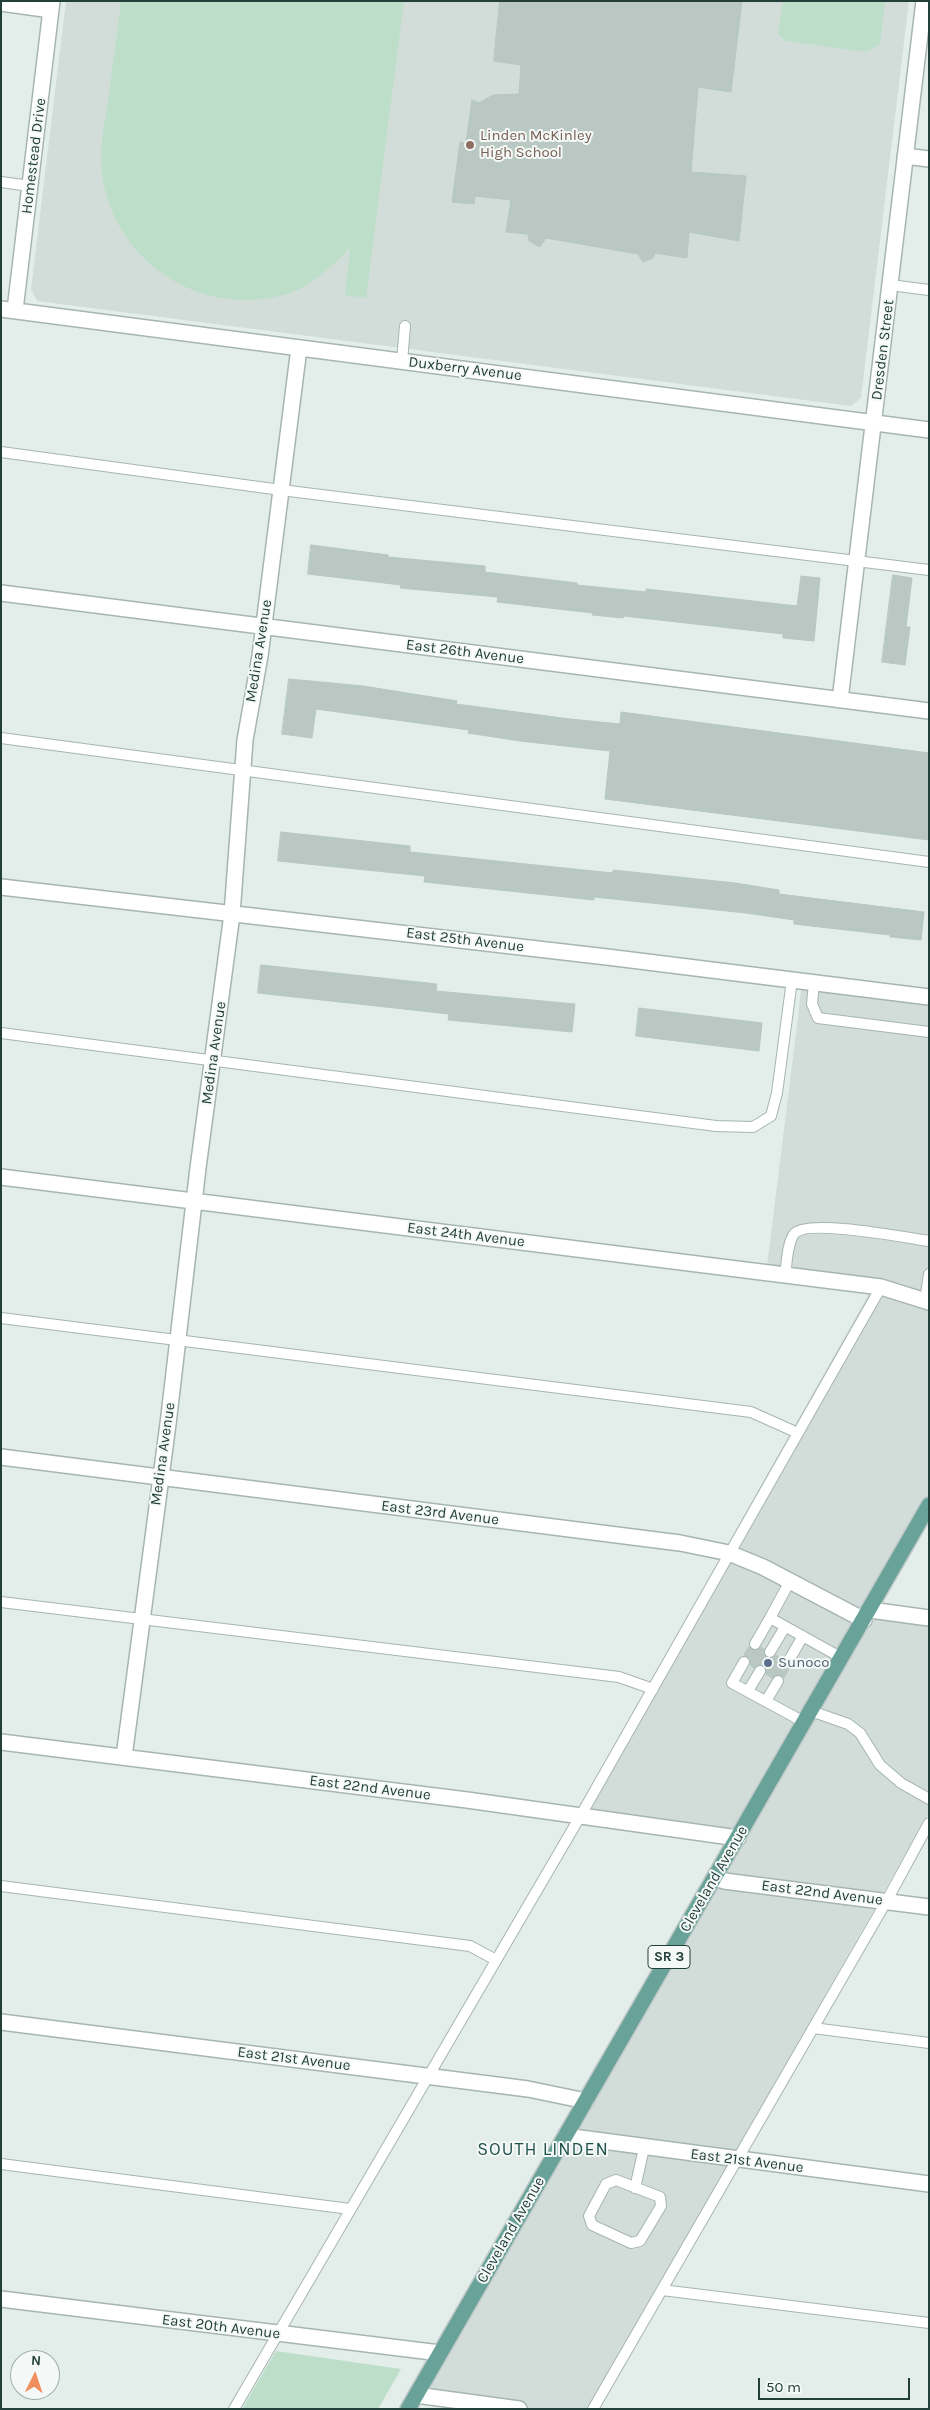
<!DOCTYPE html>
<html>
<head>
<meta charset="utf-8">
<style>
  body { margin:0 }
  #map { position:relative; width:930px; height:2410px; overflow:hidden; background:#e3edea; font-family:Karla,sans-serif }
  canvas { display:block }
  .frame { position:absolute; inset:0; border:2px solid #233f39; pointer-events:none }
  .north { position:absolute; left:10px; top:2350px; width:50px; height:50px; box-sizing:border-box; background:#f4f9f7; border:1px solid #a0afab; border-radius:50%; rotate:4deg; font-size:14px; font-weight:700; line-height:20px; text-align:center; color:#233f39 }
  .north::after { content:''; display:block; margin:auto; width:18px; height:22px; background:#f18e5d; clip-path:polygon(50% 0,100% 100%,50% 72%,0 100%) }
  .scale { position:absolute; left:758px; top:2378px; width:152px; height:22px; box-sizing:border-box; border:2px solid #233f39; border-top:0; padding-left:6px; font-size:15px; line-height:18px; white-space:nowrap; color:#233f39; -webkit-text-stroke:4px #f4f9f7; paint-order:stroke }
</style>
</head>
<body>
<div id="map">
<canvas width="930" height="2410"></canvas>
<div class="frame"></div>
<div class="north">N</div>
<div class="scale">50 m</div>
</div>
<script>
const c = document.querySelector('canvas').getContext('2d');
c.lineJoin = 'round';
function paint(path, color) {
  c.fillStyle = color;
  c.fill(path, 'evenodd');
}
function strokePath(path, color, width, dash) {
  c.strokeStyle = color;
  c.lineWidth = width;
  c.lineCap = dash ? 'butt' : 'round';
  c.setLineDash(dash || []);
  c.stroke(path);
}
function write(font, color, halo, rows, align = 'center') {
  c.font = font + ' Karla,sans-serif';
  c.lineWidth = 4;
  c.setLineDash([]);
  c.textBaseline = 'middle';
  c.strokeStyle = halo;
  c.fillStyle = color;
  for (const [text, x, y, turn = 0] of rows) {
    c.save();
    c.translate(x, y);
    c.rotate((+turn || 0) * Math.PI / 180);
    c.textAlign = isNaN(turn) ? turn : align;
    if (halo) c.strokeText(text, 0, 0);
    c.fillText(text, 0, 0);
    c.restore();
  }
}
paint(new Path2D(`
  M66,1H909L861,398L851,406L37,301L31,289Z
  M803,976L929,991V1498L872,1603L929,1612V1813L589,2409H513L415,2396L741,1838L576,1814L876,1281L767,1266Z`), '#d2ddd9');
paint(new Path2D(`
  M121,1H404L366,298L345,295L350,248C331,267 310,288 283,295C199,318 113,260 102,174C99,151 104,126 108,103C112,69 117,35 121,1Z
  M783,1H885L880,44L867,52L786,41L778,34Z
  M276,2351L401,2369L378,2409H242Z`), '#bddec8');
const building = new Path2D(`
  M500,1H742L731,92L698,87L691,172L746,176L739,241L689,232L687,258L655,253L653,258L643,262L638,254L546,238L540,247L529,241L528,234L506,232L511,200L475,196L474,204L452,202L460,142L466,143L472,100L479,103L493,95L519,94L521,65L494,61Z
  M311,545L388,555V557L485,566V572L577,583V585L646,592V589L797,606L801,576L820,578L814,641L783,638V634L624,616L623,618L592,615L593,613L497,602L498,597L400,588L401,585L308,574Z
  M893,575L912,578L906,627H910L905,665L882,662Z
  M289,679L363,686L457,701L456,704L570,719L620,724L621,712L929,753V840L605,799L610,751L520,741L468,733L469,730L316,709L312,738L282,734Z
  M281,832L410,846V852L613,873V870L735,883L779,890V894L924,912L921,940L890,937V935L794,924V920L746,913L594,897V900L424,882L425,876L278,861Z
  M261,965L437,984L436,991L575,1004L572,1032L448,1020L449,1014L258,993Z
  M639,1008L762,1023L759,1051L636,1036Z
  M749,1647L755,1651L761,1647L764,1649V1655L767,1658H773L776,1655L782,1659V1666L789,1669L784,1678L779,1674L772,1678L766,1674V1668L763,1665H757L754,1668L750,1665V1658L744,1655Z`);
paint(building, '#b9c8c3');
strokePath(building, '#b6c7c1', 1);
const lane = new Path2D(`
  M1,182L30,186
  M890,285L929,290
  M402,361L405,326
  M1,452L281,490L929,570
  M1,738L929,862
  M814,983L812,1004L818,1018L929,1032
  M1,1033L716,1126L753,1127L771,1116L777,1093L792,980
  M785,1275C787,1263 787,1244 794,1234C806,1218 907,1238 929,1241
  M925,1301L929,1274
  M1,1318L751,1412L798,1433
  M790,1581L770,1618L842,1658
  M1,1602L619,1677L653,1689
  M755,1644L770,1618
  M770,1652L785,1627
  M744,1662L732,1683L804,1722
  M788,1662L803,1636
  M748,1691L760,1671
  M766,1701L778,1681
  M811,1711L848,1724L860,1733L880,1765L901,1783L929,1799
  M1,1886L470,1946L496,1960
  M813,2028L929,2043
  M1,2164L350,2209
  M616,2180L660,2197L661,2206L640,2241L631,2243L592,2225L589,2216L606,2184Z
  M635,2188L644,2148
  M662,2290L929,2323
  M234,2409L581,1815L881,1287
  M593,2409L886,1902L929,1823`);
const street = new Path2D(`
  M1,3L51,10
  M905,156L929,159
  M1,309L929,430
  M15,310L52,1
  M1,593L929,711
  M840,700L924,1
  M1,887L607,957L929,997
  M1,1177L881,1287L929,1302
  M1,1457L680,1543L729,1553L763,1567L864,1620
  M870,1610L929,1618
  M1,1742L467,1800L738,1838
  M124,1757L168,1424L198,1168L232,914L245,740L260,656L299,348
  M715,1878L724,1881L929,1907
  M1,2022L528,2089L586,2101
  M565,2136L929,2184
  M1,2299L440,2353
  M416,2395L519,2409`);
const primary = new Path2D(`
  M408,2409L929,1505`);
strokePath(lane, '#a6b5b1', 12);
strokePath(street, '#a6b5b1', 18);
strokePath(primary, '#c1c9c8', 18);
strokePath(lane, '#fff', 10);
strokePath(street, '#fff', 15);
strokePath(primary, '#68a298', 15);
for (const [x, y, r, color] of [
  [470,145,5,"#8d6e63"],
  [768,1663,5,"#5c6f8a"]
]) {
  const dot = new Path2D();
  dot.arc(x, y, r, 0, 2 * Math.PI);
  c.fillStyle = color;
  c.fill(dot);
  strokePath(dot, '#f4f9f7', 2);
}
for (const [x, y, w] of [
  [669,1957,42]
]) {
  const box = new Path2D();
  box.roundRect(x - w / 2, y - 11.5, w, 23, 4);
  c.fillStyle = '#f4f9f7';
  c.fill(box);
  strokePath(box, '#233f39', 1);
}
write('bold 14px', '#233f39', null, [
  ["SR 3",669,1957]
]);
write('15px', '#785e54', '#f4f9f7', [
  ["Linden McKinley",480,136],
  ["High School",480,153]
], 'left');
write('15px', '#233f39', '#f4f9f7', [
  ["Homestead Drive",34,156,-83],
  ["Dresden Street",883,350,-83],
  ["Duxberry Avenue",465,369,7],
  ["Medina Avenue",259,651,-81],
  ["East 26th Avenue",465,652,7],
  ["East 25th Avenue",465,940,7],
  ["Medina Avenue",214,1053,-82],
  ["East 24th Avenue",466,1235,7],
  ["Medina Avenue",163,1454,-82],
  ["East 23rd Avenue",440,1513,7],
  ["East 22nd Avenue",370,1788,7],
  ["Cleveland Avenue",714,1879,-60],
  ["East 22nd Avenue",822,1893,7],
  ["East 21st Avenue",294,2059,7],
  ["East 21st Avenue",747,2161,7],
  ["Cleveland Avenue",511,2230,-60],
  ["East 20th Avenue",221,2327,7]
]);
write('15px', '#4e5e75', '#f4f9f7', [
  ["Sunoco",778,1663]
], 'left');
c.letterSpacing = '1px';
write('18px', '#1f5149', '#f4f9f7', [
  ["SOUTH LINDEN",543,2150]
]);
c.letterSpacing = '0px';
</script>
</body>
</html>
